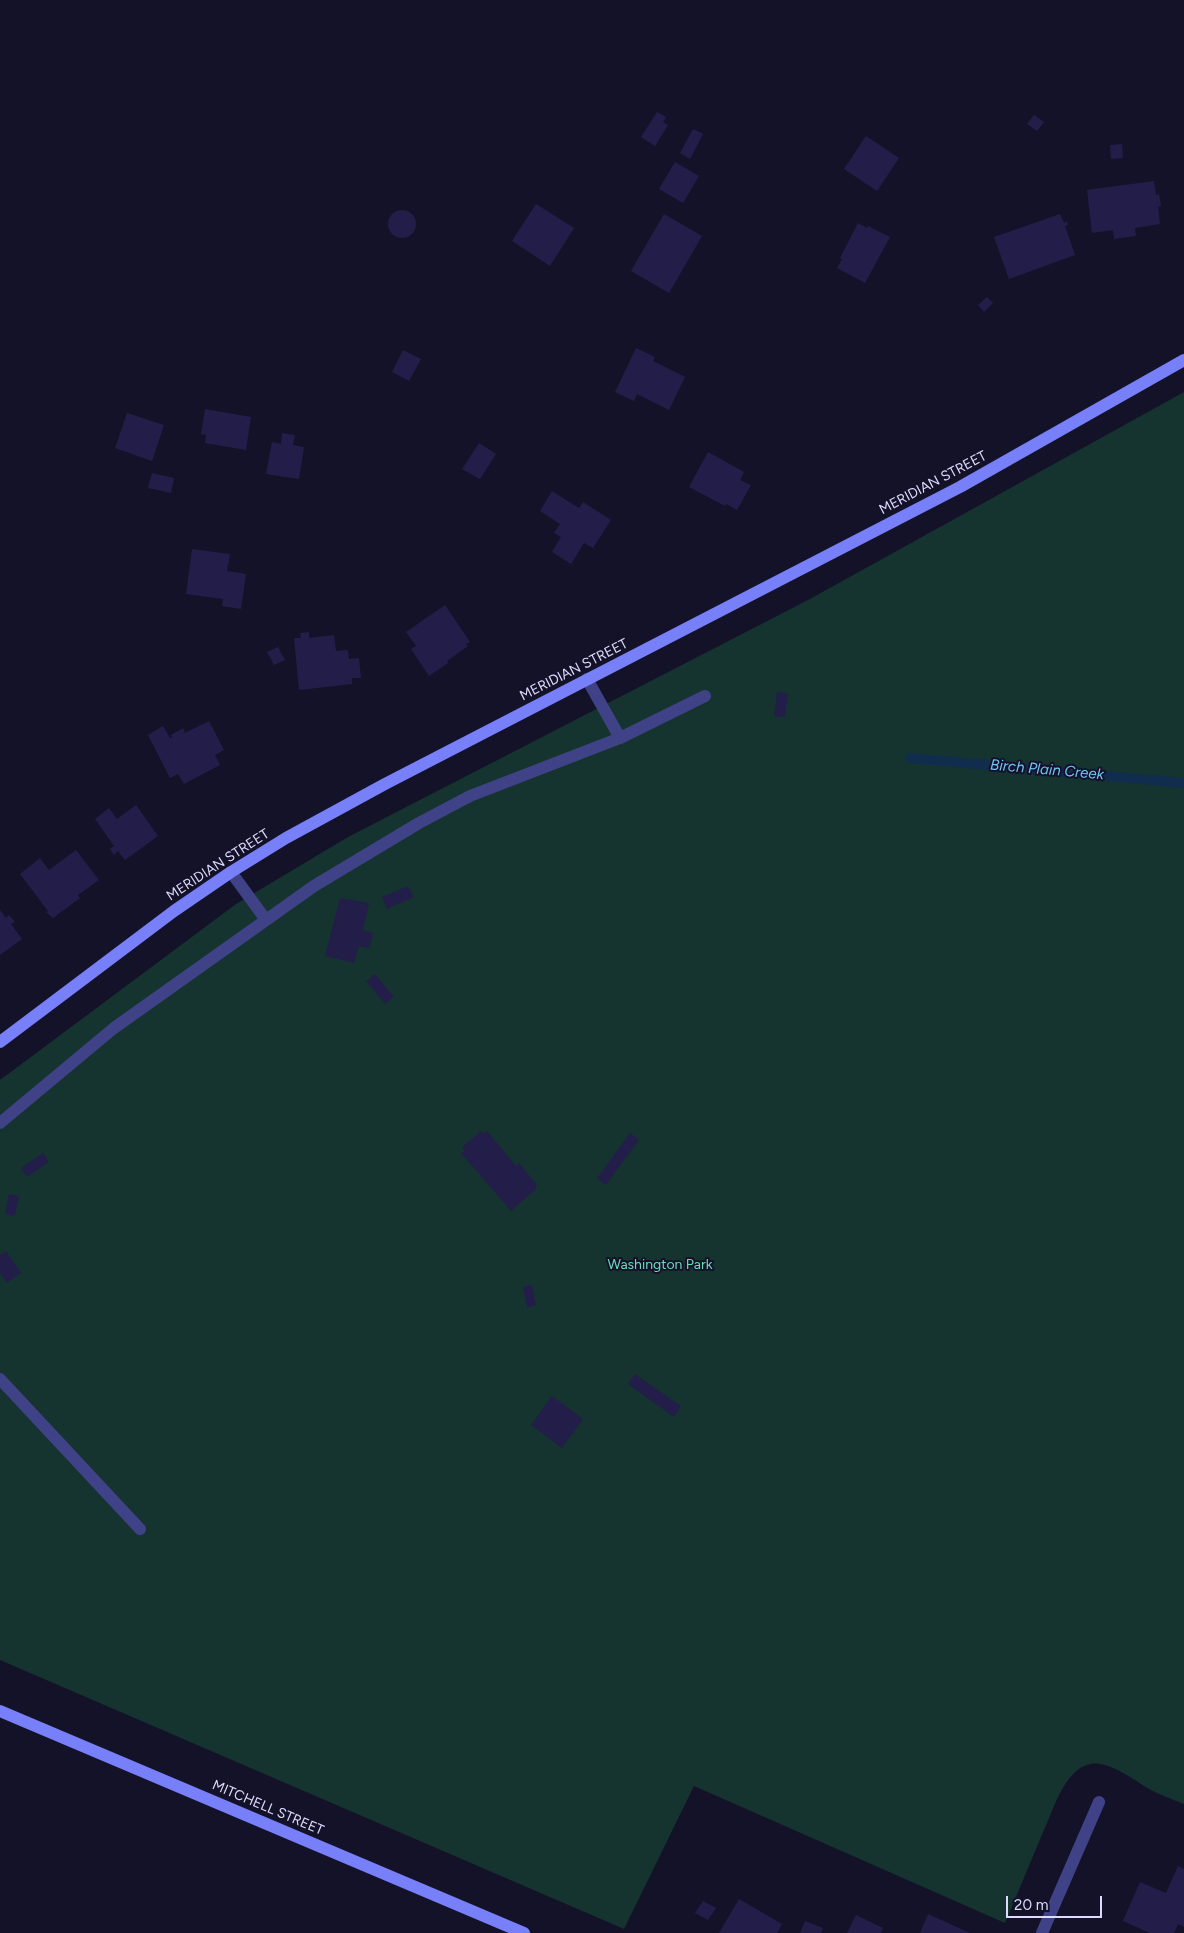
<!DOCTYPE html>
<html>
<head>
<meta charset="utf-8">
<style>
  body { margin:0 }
  #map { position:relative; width:1184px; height:1933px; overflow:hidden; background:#141229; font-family:Figtree,sans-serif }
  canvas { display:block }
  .scale { position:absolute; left:1006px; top:1896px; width:96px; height:22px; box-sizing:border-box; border:2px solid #dcdbfd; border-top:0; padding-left:6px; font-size:15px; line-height:18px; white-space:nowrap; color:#dcdbfd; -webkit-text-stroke:4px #141229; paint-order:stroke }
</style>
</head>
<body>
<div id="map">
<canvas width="1184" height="1933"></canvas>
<div class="scale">20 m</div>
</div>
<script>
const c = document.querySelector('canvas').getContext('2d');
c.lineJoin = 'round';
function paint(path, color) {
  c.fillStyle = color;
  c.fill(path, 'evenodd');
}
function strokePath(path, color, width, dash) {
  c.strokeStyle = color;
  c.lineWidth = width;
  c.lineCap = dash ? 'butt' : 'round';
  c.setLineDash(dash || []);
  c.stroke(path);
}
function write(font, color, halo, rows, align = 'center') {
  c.font = font + ' Figtree,sans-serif';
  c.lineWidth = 4;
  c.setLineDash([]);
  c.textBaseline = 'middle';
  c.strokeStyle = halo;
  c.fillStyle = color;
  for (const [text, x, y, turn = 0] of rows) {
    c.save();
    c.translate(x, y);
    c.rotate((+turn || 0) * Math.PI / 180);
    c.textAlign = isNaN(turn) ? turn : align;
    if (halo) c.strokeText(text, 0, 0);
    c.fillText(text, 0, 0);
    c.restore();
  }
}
paint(new Path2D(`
  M1184,392V1804C1172,1799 1160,1795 1149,1789C1108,1763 1084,1744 1057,1799L1005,1923L694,1786L624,1929L0,1660V1080L236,904L348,837L808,600Z`), '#15332f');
strokePath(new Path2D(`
  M910,758L1184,783`), '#112d4d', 10);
paint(new Path2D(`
  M657,112L666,117L663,122L668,125L655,146L641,137Z
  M1034,115L1044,122L1037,131L1027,124Z
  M693,129L703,134L690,159L680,153Z
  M866,136L899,158L877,191L844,169Z
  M1122,144L1123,158L1111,159L1110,145Z
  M675,162L699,176L683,203L659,189Z
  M1154,181L1156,195L1159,194L1161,206L1158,207L1160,224L1135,228L1136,236L1114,239L1113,230L1092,233L1087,190Z
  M536,204L574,228L550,266L512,241Z
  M388 224a14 14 0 1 1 28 0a14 14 0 1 1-28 0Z
  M664,214L702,236L669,293L631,271Z
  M1060,214L1064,223L1067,221L1068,225L1065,226L1075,255L1009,279L994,237Z
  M858,223L867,228L868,226L890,237L865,283L837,268L842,259L840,258Z
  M987,297L993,303L984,312L978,305Z
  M636,348L655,357L653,361L685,377L669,410L637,394L634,401L615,392Z
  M403,350L421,359L409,381L392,372Z
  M205,409L251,417L246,450L205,443L206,435L201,434Z
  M127,413L164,425L152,461L115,448Z
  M282,433L295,435L293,445L304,447L299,479L266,474L272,442L281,444Z
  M479,443L496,454L480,479L462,469Z
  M708,452L744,472L740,480L751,485L737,510L726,504L725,506L689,487Z
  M152,473L174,478L171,493L148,488Z
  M552,491L579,508L583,502L611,520L593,548L584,543L571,564L552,552L561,537L554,533L560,524L540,511Z
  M192,549L230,554L227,571L246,574L241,609L222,606L223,599L186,594Z
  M445,605L470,642L466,644L468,646L447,661L448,663L429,676L411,649L416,646L406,632Z
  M309,632V638L334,635L336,651L348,650L349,659L359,658L361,678H352V684L299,690L294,638H301L300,633Z
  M278,647L285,660L274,665L267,652Z
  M777,692L788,693L785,717L774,716Z
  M209,721L224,750L215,755L220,765L184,784L178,774L170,778L148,735L163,726L170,738L172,737L171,735L183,728L185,733Z
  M136,805L158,836L125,860L118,851L114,855L110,849L114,846L95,819L109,808L117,819Z
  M76,850L99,880L78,895L80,898L53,918L46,912L48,911L20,874L40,858L49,870Z
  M408,886L414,897L387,909L382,897Z
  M340,898L369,903L363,930L373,933L369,948L359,946L354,963L325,956Z
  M0,910L6,918L9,915L15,922L11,924L22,939L0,955Z
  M375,974L394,997L385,1004L366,981Z
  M481,1131L483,1134L487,1131L516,1166L519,1163L537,1185L535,1187L536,1189L511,1211L461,1153L465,1151L462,1147Z
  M630,1133L639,1140L606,1185L597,1178Z
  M43,1153L49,1162L27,1177L21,1168Z
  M9,1194L19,1196L15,1216L5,1214Z
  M6,1251L21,1273L7,1283L0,1273V1255Z
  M532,1285L536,1305L527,1308L523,1287Z
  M635,1374L681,1406L674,1417L628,1384Z
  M552,1396L583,1419L562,1448L531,1425Z
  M1178,1866L1184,1869V1927L1178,1924L1174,1933H1150L1123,1921L1140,1882L1166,1893Z
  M739,1899L782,1924L777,1933H719Z
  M703,1901L716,1908L708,1920L695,1913Z
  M928,1914L970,1933H920Z
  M856,1915L883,1928L881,1933H847Z
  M805,1921L823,1928L821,1933H800Z`), '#231e49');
strokePath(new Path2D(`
  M587,679L620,738L705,696
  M231,872L266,920
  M0,1123L114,1028L314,886L419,823L470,796L620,738
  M0,1379L140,1529`), '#3f4286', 12);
strokePath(new Path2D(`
  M1042,1933L1099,1802`), '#3f4286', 12);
strokePath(new Path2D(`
  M0,1042L174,911L231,872L286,838L385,784L960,487L1184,360
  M0,1711L524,1933`), '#777ff9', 12);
write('14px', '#dcdbfd', '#141229', [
  ["MERIDIAN STREET",933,483,-28],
  ["MERIDIAN STREET",574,670,-27],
  ["MERIDIAN STREET",218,865,-33],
  ["MITCHELL STREET",268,1808,23]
]);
write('14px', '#69dcb5', '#141229', [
  ["Washington Park",660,1265]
]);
write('italic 15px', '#6ec5f9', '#141229', [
  ["Birch Plain Creek",1047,770,5]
]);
</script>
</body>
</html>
